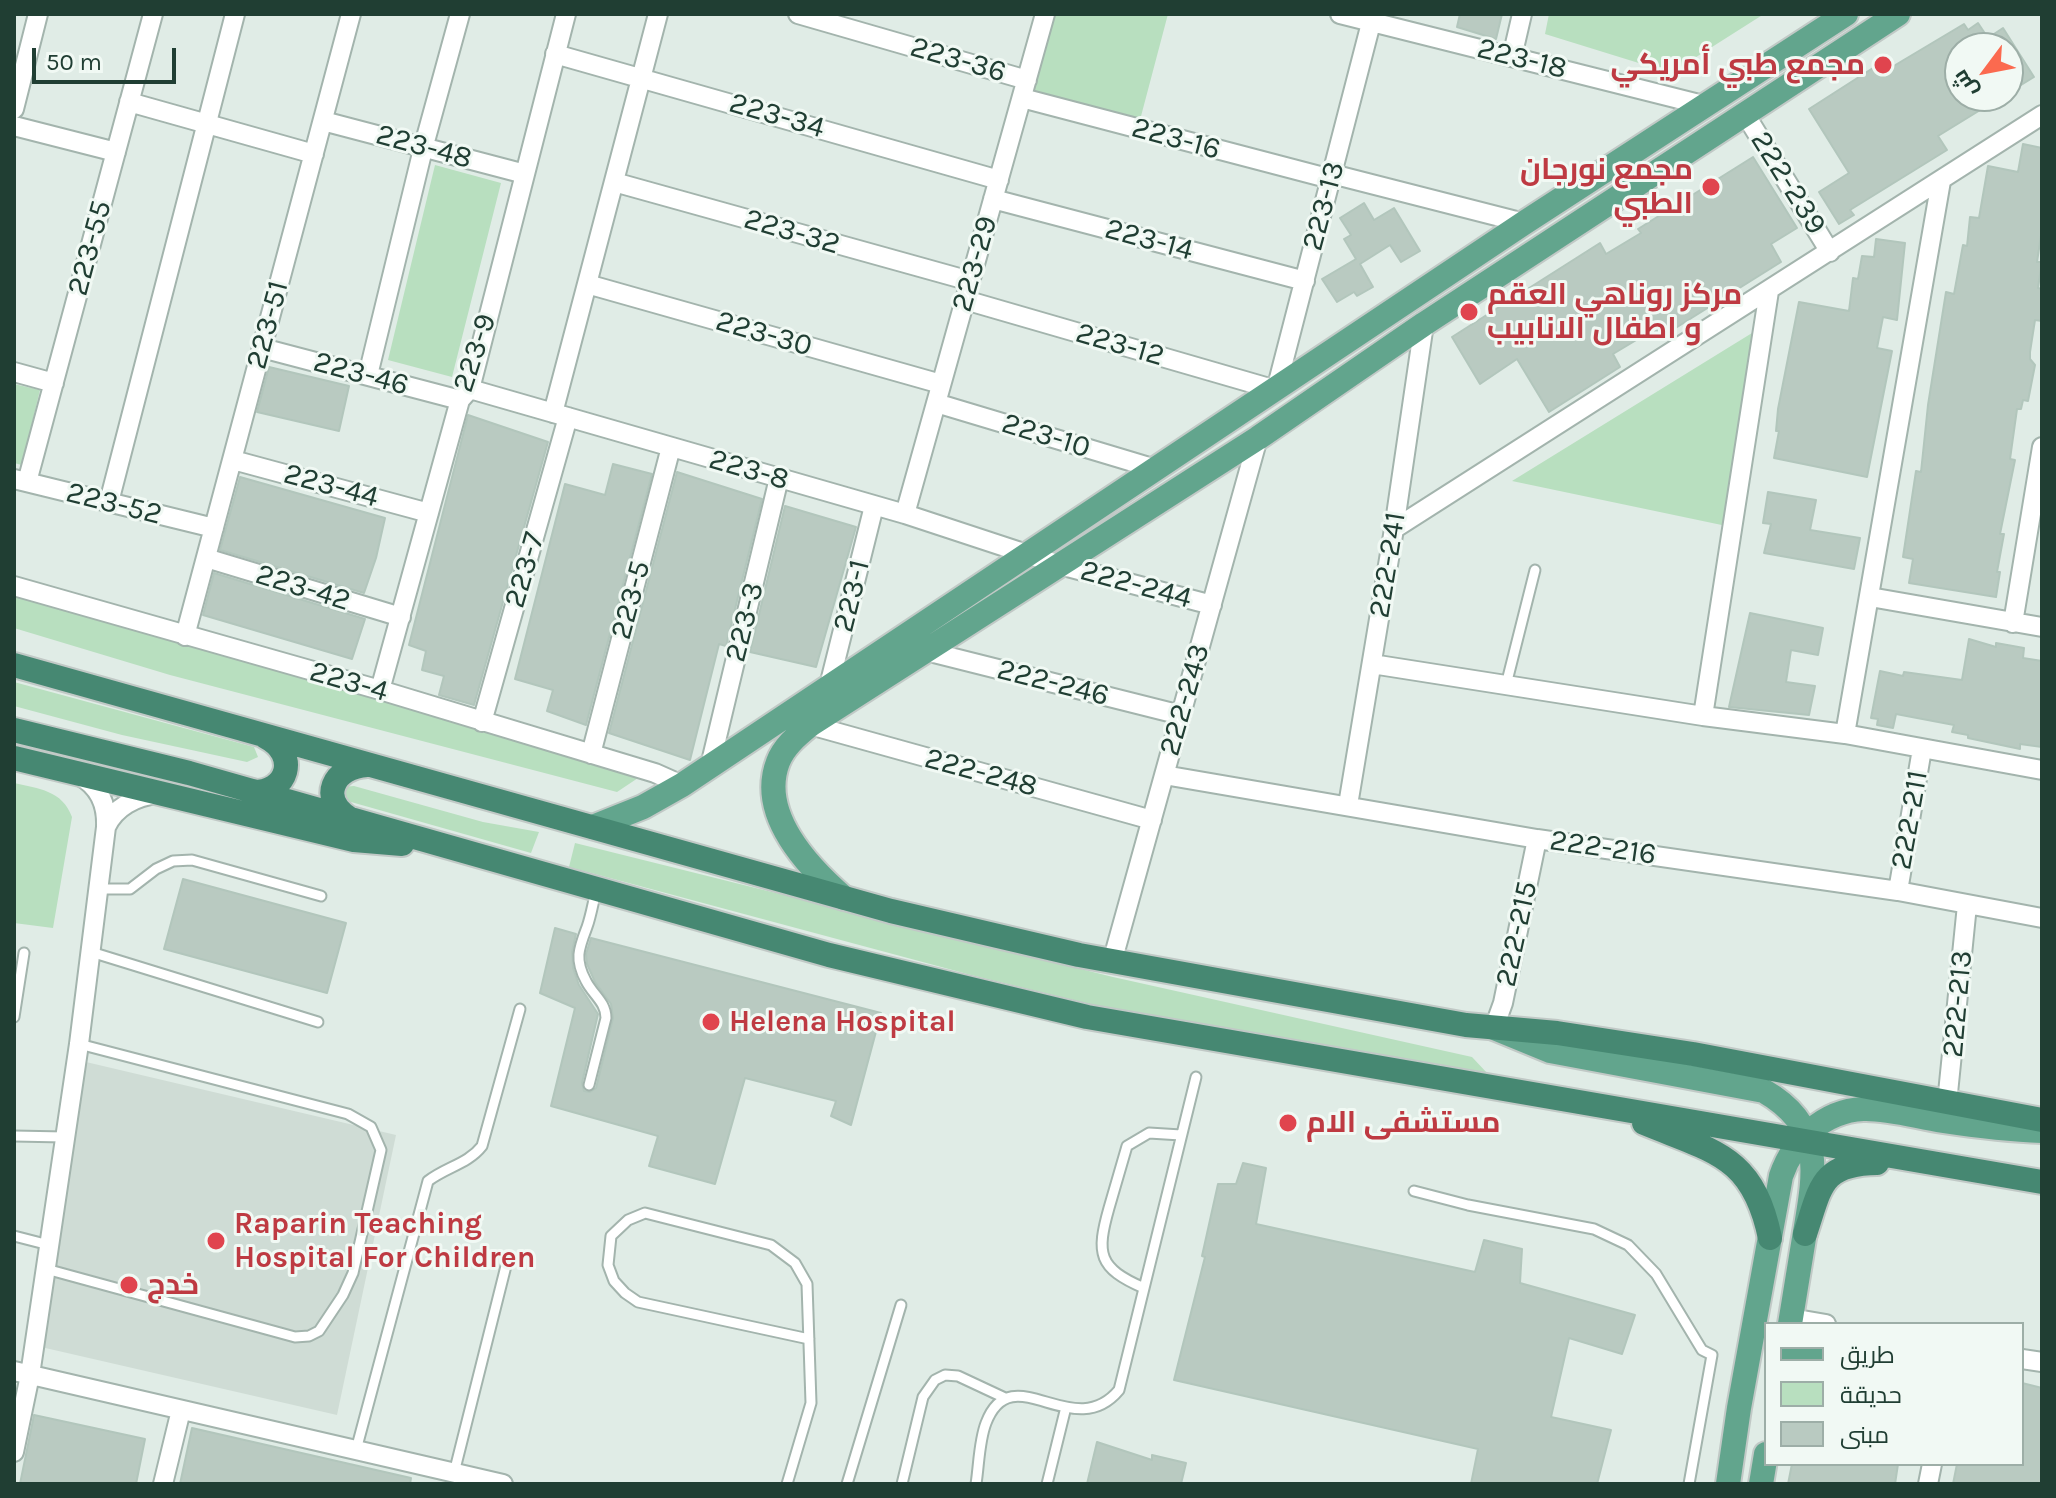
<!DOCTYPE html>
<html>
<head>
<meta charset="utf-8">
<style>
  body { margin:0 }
  #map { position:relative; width:2056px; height:1498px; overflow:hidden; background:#e0ece6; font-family:Karla,Cairo,sans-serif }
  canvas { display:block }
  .frame { position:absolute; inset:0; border:16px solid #203e33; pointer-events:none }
  .legend { position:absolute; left:1764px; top:1322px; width:260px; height:144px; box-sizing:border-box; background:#f1f9f4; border:2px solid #9daea7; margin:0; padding:10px 14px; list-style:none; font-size:24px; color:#203e33 }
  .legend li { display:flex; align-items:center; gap:16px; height:40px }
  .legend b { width:40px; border:2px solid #9daea7 }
  .north { position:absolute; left:1944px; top:32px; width:80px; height:80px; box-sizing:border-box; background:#f1f9f4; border:2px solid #9daea7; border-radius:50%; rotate:238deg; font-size:22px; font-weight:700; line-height:32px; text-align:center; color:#203e33 }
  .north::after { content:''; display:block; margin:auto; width:28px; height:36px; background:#fb6a4f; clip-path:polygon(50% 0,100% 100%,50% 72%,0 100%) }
  .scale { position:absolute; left:32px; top:48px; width:144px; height:36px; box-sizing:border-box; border:4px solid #203e33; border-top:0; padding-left:10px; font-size:24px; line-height:28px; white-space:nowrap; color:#203e33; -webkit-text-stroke:6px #f1f9f4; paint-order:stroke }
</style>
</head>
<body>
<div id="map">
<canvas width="2056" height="1498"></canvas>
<div class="frame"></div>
<ul class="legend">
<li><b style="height:10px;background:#62a58d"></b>طريق</li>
<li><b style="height:22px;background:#b8dfbf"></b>حديقة</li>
<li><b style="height:22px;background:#b9cac1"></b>مبنى</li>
</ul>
<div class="north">ش</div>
<div class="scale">50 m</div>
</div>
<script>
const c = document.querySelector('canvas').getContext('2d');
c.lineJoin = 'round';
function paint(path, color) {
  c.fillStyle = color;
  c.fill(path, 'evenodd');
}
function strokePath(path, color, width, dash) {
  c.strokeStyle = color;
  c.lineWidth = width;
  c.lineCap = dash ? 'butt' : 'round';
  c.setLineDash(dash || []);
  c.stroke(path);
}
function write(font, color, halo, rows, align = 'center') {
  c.font = font + ' Karla,Cairo,sans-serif';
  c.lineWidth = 6;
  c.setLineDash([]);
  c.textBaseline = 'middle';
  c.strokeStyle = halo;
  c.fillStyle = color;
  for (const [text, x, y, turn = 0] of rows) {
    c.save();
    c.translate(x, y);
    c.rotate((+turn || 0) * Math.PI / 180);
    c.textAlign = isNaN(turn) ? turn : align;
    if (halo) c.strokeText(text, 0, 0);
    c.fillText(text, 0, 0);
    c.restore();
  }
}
paint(new Path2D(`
  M86,1062L396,1135L337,1415L41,1347Z`), '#cfdcd5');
paint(new Path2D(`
  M1051,14H1168L1140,120L1030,95Z
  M1549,14H1764L1671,73L1545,34Z
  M435,165L501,183L452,377L388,360Z
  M1765,325L1736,528L1512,481Z
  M14,384L40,390L22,465L14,463Z
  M14,589L351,688L378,700L644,774L617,792L170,675L14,628Z
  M14,682L254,747L258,757L247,762L122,735L14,706Z
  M14,783C39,789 62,790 72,817L53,928L14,923Z
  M354,786L483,822L539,832L531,853L344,800L342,787Z
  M575,843L1113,977L1472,1057L1488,1074L1110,1009L971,975L569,867Z`), '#b8dfbf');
const building = new Path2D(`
  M1460,14H1502L1496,39L1457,27Z
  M1978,23L1988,38L2003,28L2034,77L2008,93V48H1960V96H2003L1938,136L1947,150L1850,210L1854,215L1839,224L1819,192L1849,173L1809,109L1887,59L1892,67L1964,24L1968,30Z
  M2023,144L2042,148V229L2037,262H2042L2038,288L2042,289V321L2035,320L2030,352V359L2035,365L2028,401L2023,400L2021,409H2017L2010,459L2015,460L2000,534H2004L1997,572H2000L1996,597L1909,583L1913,559L1903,557L1916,471L1921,472L1928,405L1946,292L1954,294L1963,245L1967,246L1970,217L1979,218L1988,166L2018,172Z
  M1753,157L1797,228L1771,244L1781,262L1658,339L1653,330L1613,354L1620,367L1549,412L1517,359L1480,384L1452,337L1600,243L1606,254L1641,233L1638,229Z
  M1364,203L1374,220L1394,208L1420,251L1401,262L1390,245L1360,264L1373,287L1357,296L1354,292L1337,302L1322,279L1356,259L1344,239L1351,235L1340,218Z
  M1876,239L1905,243L1897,320L1883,317L1877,348L1892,351L1867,477L1774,458L1779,431H1776L1778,409L1799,302L1849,311L1853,278L1858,279L1862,256L1874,257Z
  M269,367L349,386L339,431L257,412Z
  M468,415L548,442L474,705L439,695L444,676L422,670L426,651L409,645Z
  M613,464L652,474L586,725L547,711L553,690L515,679L565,484L605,495Z
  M677,472L762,499L726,646L719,644L690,760L609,733Z
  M240,477L385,518L376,558L364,593L220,550Z
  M1768,492L1816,500L1810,530L1860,538L1854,569L1764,553L1771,524L1763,523Z
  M785,506L856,527L816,667L750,652Z
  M214,573L365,619L352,659L203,615Z
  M1750,613L1823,628L1818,655L1791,650L1786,682L1815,686L1809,715L1729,707Z
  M1969,639L1996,647V643L2024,648L2023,658L2042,661V747L2020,744V749L1968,738V735L1952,732L1954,725L1896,714L1893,728L1877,725L1878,719L1871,718L1880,671L1903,676L1904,672L1962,680Z
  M183,879L346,923L327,993L164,949Z
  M555,928L576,934L572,952L573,968L579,985L598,1014L582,1083L584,1091L590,1092L596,1088L613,1018L611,1004L595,982L587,964L586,954L591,938L881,1013L851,1125L831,1116L836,1101L745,1078L715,1184L649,1166L658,1136L551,1106L575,1008L540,993Z
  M1243,1163L1266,1168L1256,1224L1475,1272L1484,1240L1522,1249L1520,1283L1635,1315L1622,1354L1569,1338L1551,1417L1611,1430L1597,1484H1471L1478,1449L1174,1380L1205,1257L1202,1256L1218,1184H1236Z
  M2022,1383L2042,1388V1484H1953L1957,1464H2022Z
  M34,1415L145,1439L136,1484H20Z
  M192,1428L411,1478L410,1484H180Z
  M1097,1442L1152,1460V1455L1186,1463L1181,1484H1087Z
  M1792,1464H1898L1895,1484H1788Z`);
paint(building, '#b9cac1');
strokePath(building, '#b2c6bc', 2);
const service = new Path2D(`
  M1506,685L1535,570
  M99,889H130L156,869L173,861L192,860L321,896
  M91,952L318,1022
  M14,1017L24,953
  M589,1085L606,1018C606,1002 593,995 586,981C574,959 579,948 587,927C591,916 593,903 596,891
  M14,1136L64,1137
  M1414,1191L1468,1205L1594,1229L1628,1245L1656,1274L1702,1350L1712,1355L1689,1484
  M14,1236L49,1245
  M46,1269L295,1337L309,1336L319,1331L343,1295L353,1273L381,1150L371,1127L348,1114L79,1044
  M1144,1288C1098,1268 1096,1254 1109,1208C1115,1188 1121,1167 1127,1146L1149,1133L1181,1135
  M356,1450L428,1181C446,1167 468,1164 482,1146L520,1009
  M454,1473L508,1258
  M787,1484L811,1403L807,1284L795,1263L771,1245L645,1213L628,1220L611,1236L608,1265L614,1281L625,1293L638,1302L809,1339
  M847,1484L901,1305
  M902,1484L923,1397L935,1380L945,1375L958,1376L1005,1398
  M976,1484C979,1465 979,1441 986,1423C1012,1355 1073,1445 1119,1390L1196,1077
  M1047,1484L1066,1407`);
const minor = new Path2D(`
  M798,14L1027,80
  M1340,14L1703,105
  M555,54L999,180
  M1512,57L1522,14
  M1022,98L1331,179
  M129,102L314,154
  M14,109L38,14
  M1745,114L1830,252
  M323,121L525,174
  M14,126L116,152
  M1332,174L1524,223
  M614,182L970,281
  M993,199L1305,281
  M587,284L941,384
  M965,300L1276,390L1371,23
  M262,348L460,400
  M14,372L54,383
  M368,375L424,145L460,14
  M470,389L905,514L1060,565L1212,605
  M936,403L1156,469
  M553,413L658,14
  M233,460L429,513
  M14,479L214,528
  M27,482L153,14
  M109,502L235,14
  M905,514L1045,14
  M1394,529L2042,115
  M206,558L401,617
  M14,586L380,690L655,773L682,785
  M1870,597L2042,627
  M2013,623L2042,447
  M185,636L351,14
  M926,651L1181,715
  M1372,664L1703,716L1845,734L2042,770
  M829,686L874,506
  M380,690L460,400L470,389L566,14
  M1703,716L1769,291
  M482,722L568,417
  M810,725L1152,820
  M1845,734L1941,181
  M591,754L671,447
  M710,766L779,478
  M1164,775L1537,839L1898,891L2042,918
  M1348,805L1394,529L1424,324
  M106,827C115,807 136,796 158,794
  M1898,891L1922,749
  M1112,962L1258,438
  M1494,1028L1503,1003L1537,839
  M1947,1103L1967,905
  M1791,1318L1826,1324
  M2022,1359L2042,1362
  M14,1371L503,1484
  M14,1452L30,1375L79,1044L106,827C107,805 100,787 80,776
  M163,1484L181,1410
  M1928,1484L1932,1464`);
const primary = new Path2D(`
  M593,827L643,807L682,785L1524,223L1846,14
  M844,898C808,867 758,814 778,762C784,746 798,735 810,725L1258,438L1424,324L1898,14
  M1494,1028L1550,1051L1764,1091C1825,1126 1815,1173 1805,1232C1800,1263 1795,1293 1790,1324
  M1728,1484L1739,1408L1781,1176C1793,1141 1823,1111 1863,1109C1888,1108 1917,1117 1943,1121C1976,1126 2009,1130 2042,1131
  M1761,1484L1766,1454`);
const trunk = new Path2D(`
  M14,665L891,911L1079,955L1466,1025L1557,1033L1693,1054L2042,1120
  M14,730L189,773L829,955L1087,1017L2042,1182
  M14,758L354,840L402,844
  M251,792C289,794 299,754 266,737
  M350,819C318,799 333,767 367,765
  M1644,1123C1714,1152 1753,1155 1770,1238
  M1805,1234C1821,1187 1820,1164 1877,1163`);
strokePath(service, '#a3b4ad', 13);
strokePath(minor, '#a3b4ad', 22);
strokePath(primary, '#c1c9c6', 28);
strokePath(trunk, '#c1c9c6', 28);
strokePath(service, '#fff', 9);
strokePath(minor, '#fff', 18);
strokePath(primary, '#62a58d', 24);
strokePath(trunk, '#468872', 24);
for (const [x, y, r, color] of [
  [1883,65,10,"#e0444e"],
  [1711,187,10,"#e0444e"],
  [1469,312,10,"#e0444e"],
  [711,1022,10,"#e0444e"],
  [1288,1123,10,"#e0444e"],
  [216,1241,10,"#e0444e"],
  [129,1285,10,"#e0444e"]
]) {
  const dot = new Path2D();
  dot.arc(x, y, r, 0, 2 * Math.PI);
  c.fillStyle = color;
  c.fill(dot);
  strokePath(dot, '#f1f9f4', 3);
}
write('30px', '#203e33', '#f1f9f4', [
  ["223-18",1522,59,14],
  ["223-36",958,60,16],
  ["223-34",777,116,16],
  ["223-16",1176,139,15],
  ["223-48",424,147,15],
  ["222-239",1788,183,58],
  ["223-13",1324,206,-75],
  ["223-32",792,232,16],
  ["223-14",1149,240,15],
  ["223-55",90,248,-75],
  ["223-29",975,264,-74],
  ["223-51",268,325,-75],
  ["223-30",764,334,16],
  ["223-12",1120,345,16],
  ["223-9",475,353,-72],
  ["223-46",361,374,15],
  ["223-10",1046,436,17],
  ["223-8",749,470,16],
  ["223-44",331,486,15],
  ["223-52",114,504,14],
  ["222-241",1388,565,-81],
  ["223-7",525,570,-74],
  ["222-244",1136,585,15],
  ["223-42",303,588,17],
  ["223-1",852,596,-76],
  ["223-5",631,600,-75],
  ["223-3",745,622,-76],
  ["223-4",349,682,16],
  ["222-246",1053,683,14],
  ["222-243",1185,700,-74],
  ["222-248",981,773,15],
  ["222-211",1910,820,-80],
  ["222-216",1603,848,8],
  ["222-215",1517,934,-78],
  ["222-213",1958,1004,-85]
]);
write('bold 30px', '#be3a42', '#f1f9f4', [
  ["مجمع طبي أمریکي",1865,65,"right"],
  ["مجمع نورجان",1693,170,"right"],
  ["الطبي",1693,204,"right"],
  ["مركز روناهي العقم",1487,295],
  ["و اطفال الانابيب",1487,329],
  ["Helena Hospital",729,1022],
  ["مستشفى الام",1306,1123],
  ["Raparin Teaching",234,1224],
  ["Hospital For Children",234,1258],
  ["خدج",147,1285]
], 'left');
</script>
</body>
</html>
